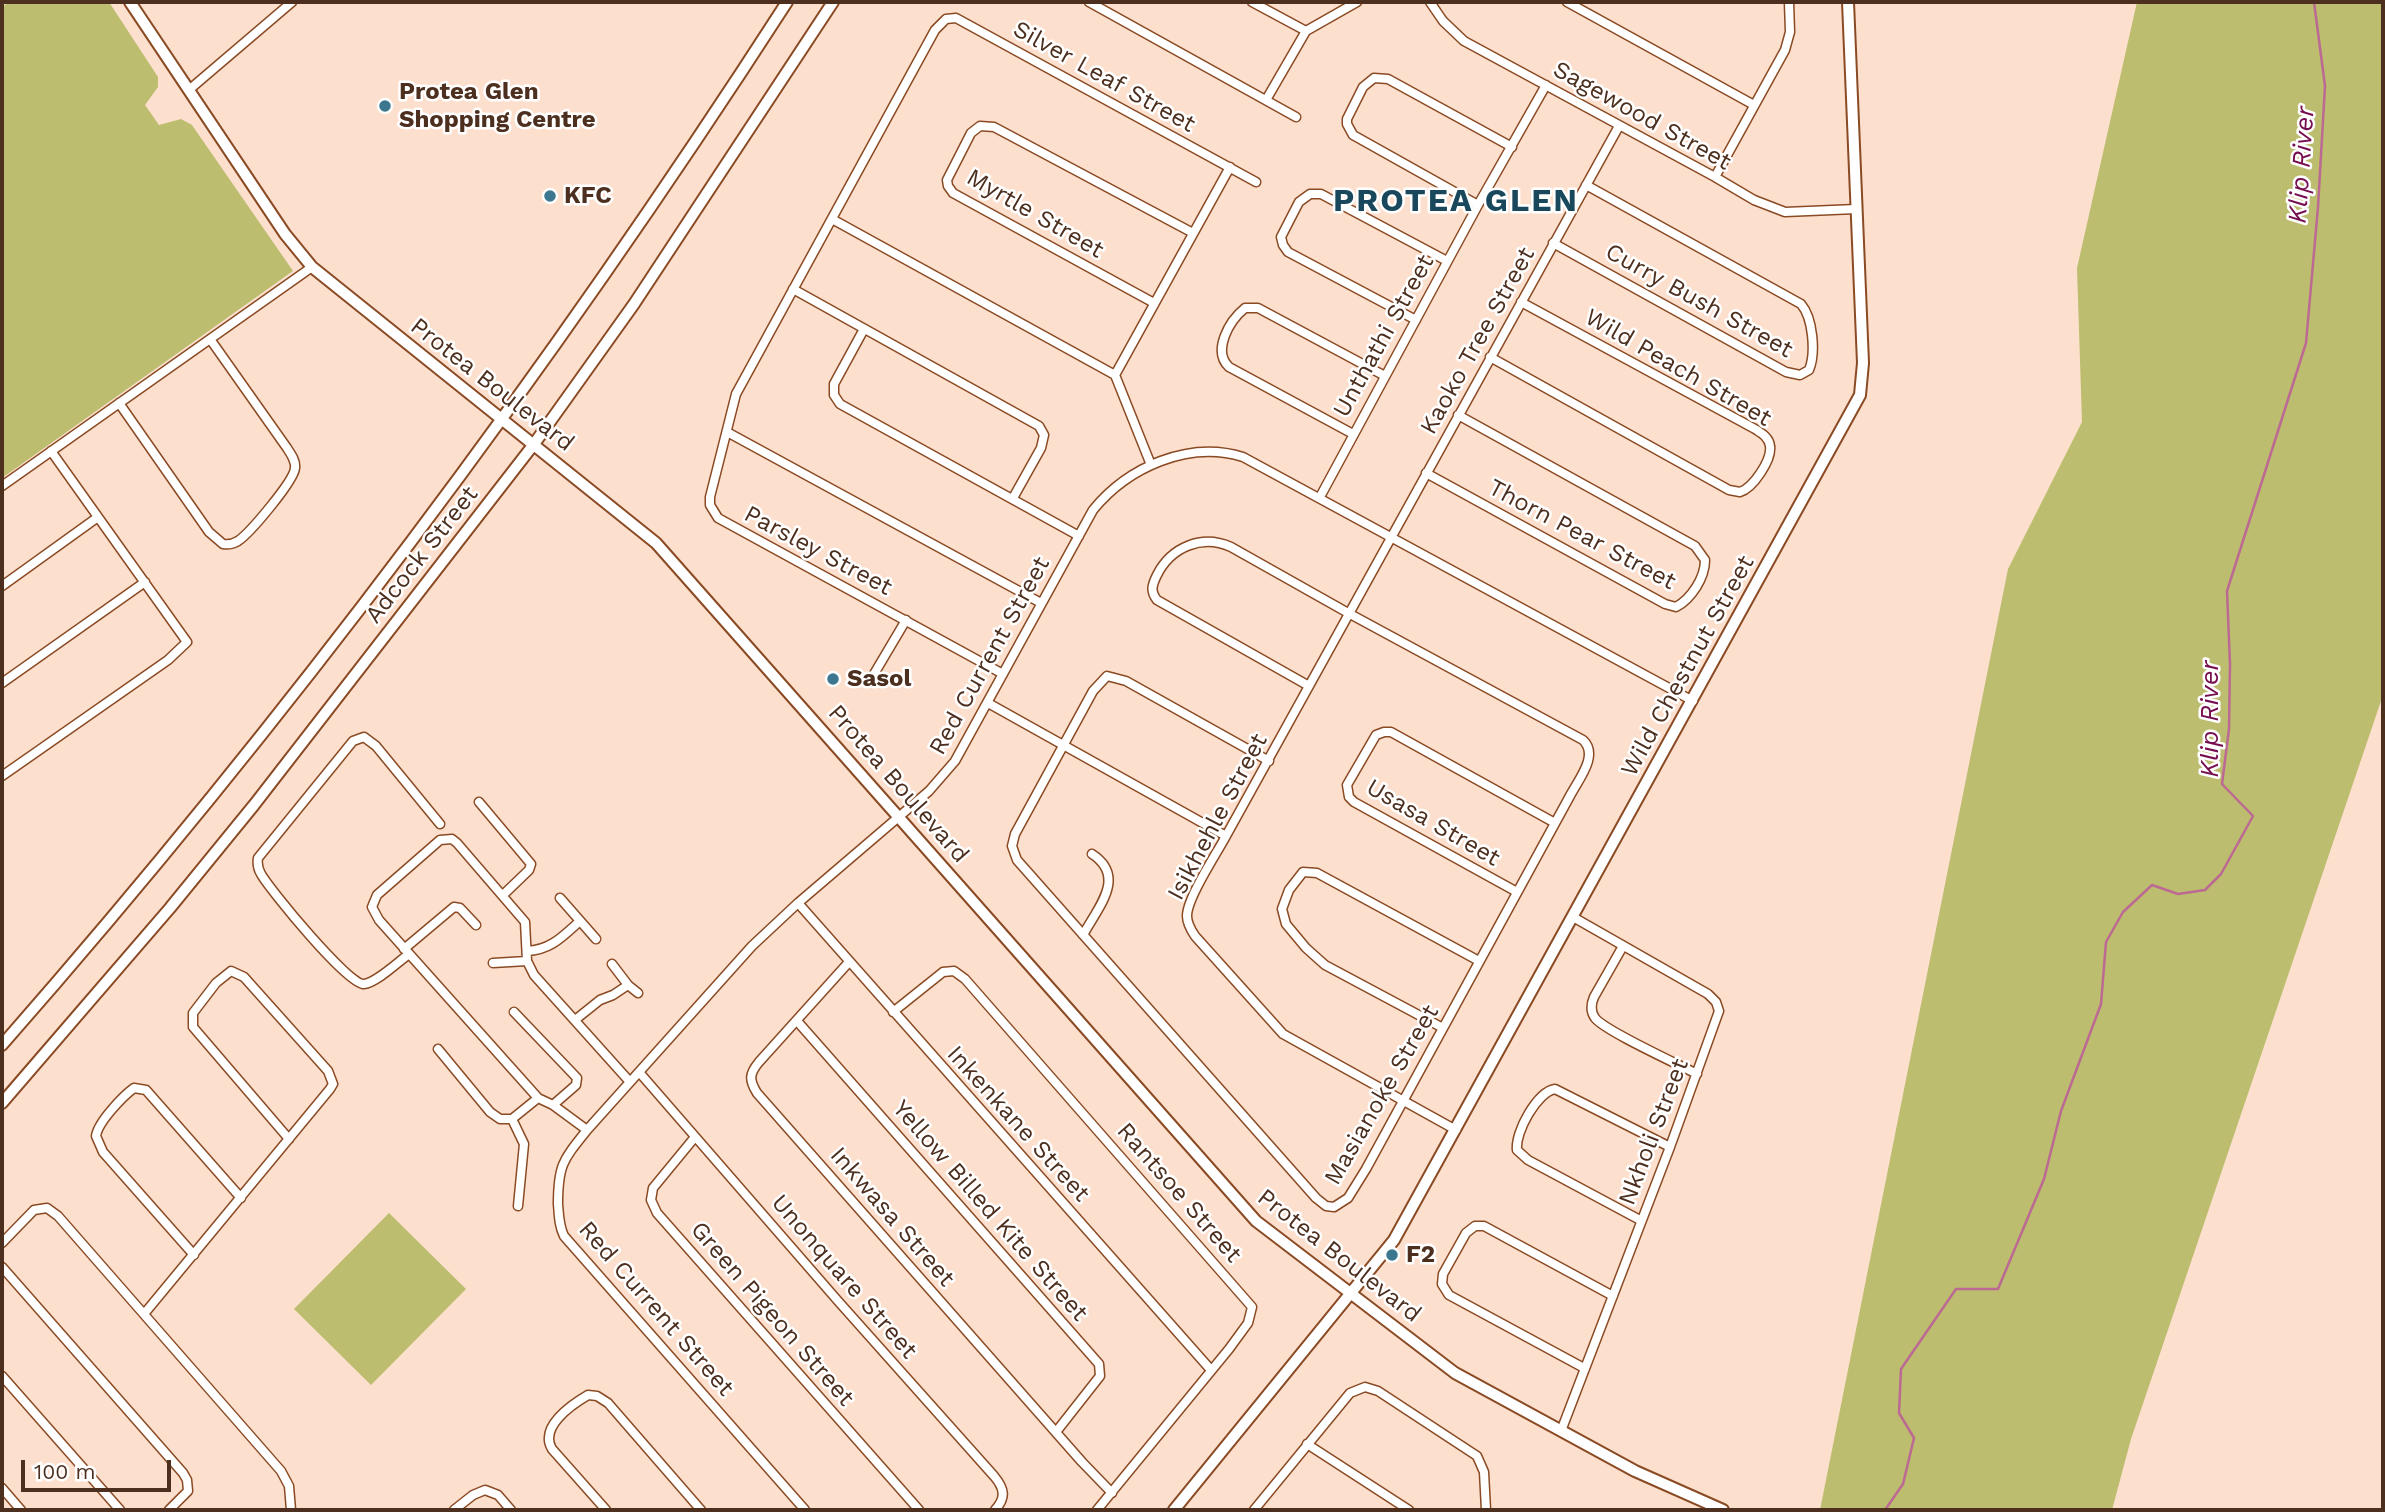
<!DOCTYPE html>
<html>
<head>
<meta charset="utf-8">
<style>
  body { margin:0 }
  #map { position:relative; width:2385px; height:1512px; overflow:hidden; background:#fddfce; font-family:"Work Sans",sans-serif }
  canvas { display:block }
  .frame { position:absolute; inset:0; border:4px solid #4c2f1f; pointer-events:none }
  .scale { position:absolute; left:21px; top:1460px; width:150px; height:32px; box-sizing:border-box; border:4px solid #4c2f1f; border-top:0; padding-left:9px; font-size:21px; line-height:24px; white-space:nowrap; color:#4c2f1f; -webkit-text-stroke:5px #fff; paint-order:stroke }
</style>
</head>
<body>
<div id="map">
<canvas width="2385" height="1512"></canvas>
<div class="frame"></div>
<div class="scale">100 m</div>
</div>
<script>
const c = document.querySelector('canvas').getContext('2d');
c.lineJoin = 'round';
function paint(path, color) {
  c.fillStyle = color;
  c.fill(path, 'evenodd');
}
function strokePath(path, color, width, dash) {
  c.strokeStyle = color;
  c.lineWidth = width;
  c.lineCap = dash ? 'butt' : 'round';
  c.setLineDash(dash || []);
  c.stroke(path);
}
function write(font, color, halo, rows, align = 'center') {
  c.font = font + ' "Work Sans",sans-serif';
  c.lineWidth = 5;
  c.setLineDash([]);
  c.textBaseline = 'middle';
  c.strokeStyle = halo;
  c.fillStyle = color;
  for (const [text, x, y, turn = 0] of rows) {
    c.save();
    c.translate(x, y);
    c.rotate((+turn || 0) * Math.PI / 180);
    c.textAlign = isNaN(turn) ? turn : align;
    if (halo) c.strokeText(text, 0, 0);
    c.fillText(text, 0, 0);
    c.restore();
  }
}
paint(new Path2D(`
  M9,2H109L158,77V87L145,105L159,125L181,119L192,125L293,271L2,478V7Z
  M2137,2H2383V695L2131,1439L2112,1510H1820L2008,569L2082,422L2077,268Z
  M389,1213L466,1289L371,1385L294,1309Z`), '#bcbd6e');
strokePath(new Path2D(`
  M1885,1510L1903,1484L1914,1438L1899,1413L1901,1369L1956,1289H1998L2044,1179L2061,1111L2101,1004L2106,942L2123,912L2152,885L2178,894L2205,890L2221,874L2253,816L2222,784L2229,729L2230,664L2227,591L2306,343L2318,207L2325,86L2314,2`), '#bc6993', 2.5);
const street = new Path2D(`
  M1089,2L1296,117
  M1252,2L1306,31
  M1430,2L1443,21L1464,41L1715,177L1754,200L1785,212L1856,209
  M1567,2L1754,105
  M190,89L292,2
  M1266,100L1306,31L1357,2
  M1715,177L1785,50L1790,32L1789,2
  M1478,205L1353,135L1347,124V119L1363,87L1374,78L1388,79L1512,147
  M832,219L1115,375L1151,465
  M1553,243L1786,372L1800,375L1809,370C1816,353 1813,318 1801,304L1586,185
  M793,289L1039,426L1044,435L1041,448L1013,498
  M1154,303L953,193L948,186L947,180L971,133L980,126L994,127L1193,233
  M1416,320L1288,252L1283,245L1281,237L1299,202L1310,194H1321L1447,261
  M864,329L834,384V395L840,404L1079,536
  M1490,357L1729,490L1740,492C1753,488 1772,460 1770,446C1769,437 1761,433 1755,429L1521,302
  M1115,375L1230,167
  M119,403L209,532L223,544C229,545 233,544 238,541C250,533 294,481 295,468C296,461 291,454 287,448L210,339
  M727,432L1041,603
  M1353,434L1229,367C1212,351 1229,321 1245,308H1258L1385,376
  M1426,473L1665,604L1676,607C1691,599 1705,578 1705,560L1695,546L1458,415
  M2,486L312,267
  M1320,497L1478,205L1546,85
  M2,586L98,517
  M874,674L906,620
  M1003,674L718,518L710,505V497L736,394L935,30L946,19L956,18L1256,182
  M2,683L145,582
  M988,703L1226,836
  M1269,761L1126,681L1107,676L1093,691L1015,834L1012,846L1017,860L1316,1198L1326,1206L1334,1207L1348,1198L1366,1169L1571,794C1579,779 1599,755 1583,740L1350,614L1231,547C1202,534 1171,547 1157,575C1152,585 1150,591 1157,600L1309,686
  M2,776L168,660L187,642L51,451
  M479,802L531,864L529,870L503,895
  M1517,892L1354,802L1349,797L1347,785L1376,735L1384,732H1391L1555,823
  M560,898L596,939
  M798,903L1211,1370
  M1083,935C1098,907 1127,877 1092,854
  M1623,946L1594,997C1591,1004 1590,1011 1595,1018C1605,1031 1678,1064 1697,1074
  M404,949L454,907L460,908L476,925
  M527,951C551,950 563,936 580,921
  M409,954C398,962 376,983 364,984C349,986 270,890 261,874C258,869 257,864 258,858L353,741L364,737L376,746L440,824
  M849,962L759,1062C749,1074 749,1080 757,1093L1082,1462L1112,1493
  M493,963L527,961
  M612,964L628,985L638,993
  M514,1012L577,1078L576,1085L553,1105
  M893,1012L943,972L954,971L965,979L1252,1307L1248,1323L1229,1349L1097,1510
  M575,1020L600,1000L613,995L628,985
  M797,1021L1099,1364L1100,1376L1056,1432
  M1443,1028L1325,965L1306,948L1286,924L1282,909L1289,890L1303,872L1317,873L1479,961
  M438,1049L490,1112L500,1119H512L538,1098
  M639,1072L838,1301L994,1476C1005,1489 1006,1498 995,1510
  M512,1119L524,1144L518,1206
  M587,1130L553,1105L538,1098L379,920L372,907L377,895L440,840L452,839L457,843L525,922L527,961L534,975L630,1082
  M1456,1130L1283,1034L1195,936C1191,930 1187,923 1187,916C1187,898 1217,853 1226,836L1619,126
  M695,1137L653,1188L651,1200L657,1213L919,1510
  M1640,1220L1528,1160L1517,1150C1515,1132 1537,1092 1555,1089L1670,1147
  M2,1243L34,1210L47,1208L58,1216L281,1471L289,1486L291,1510
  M194,1255L103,1152L96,1136C98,1122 123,1096 134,1088L146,1090L241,1198
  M2,1267L183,1473L187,1480L188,1491L169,1510
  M144,1314L330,1089L333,1084L328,1071L244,977L231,971L216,983L193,1013V1027L289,1139
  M1584,1368L1449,1295L1442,1284L1443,1274L1466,1233L1475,1226H1484L1613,1296
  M2,1376L120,1510
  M1561,1431L1670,1147L1719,1011L1716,1002L1708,994L1573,917
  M1307,1444L1409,1510
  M2,1488L21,1510
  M454,1510L473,1495L485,1490L498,1495L511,1510
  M606,1510L552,1449C539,1427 571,1405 588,1395L597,1396L608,1403L701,1510
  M805,1510L564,1236C559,1226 559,1216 558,1204C558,1165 563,1160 587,1130L752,946L798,903L929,791L955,761L1093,510C1128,467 1189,440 1243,457L1693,701
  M1254,1510L1350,1393L1365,1387L1378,1391L1477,1456L1484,1472L1486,1510`);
const secondary = new Path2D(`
  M130,2L285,234L312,267L656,543L1256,1221L1455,1373L1635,1471L1723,1510
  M2,1045C289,718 551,368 787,2
  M2,1103L170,908L254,805L534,444L634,304L833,2
  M1174,1510L1394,1240L1860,395L1863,363L1848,2`);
strokePath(street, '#8a4a23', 11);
strokePath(secondary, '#8a4a23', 14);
strokePath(street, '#fff', 8);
strokePath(secondary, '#fff', 10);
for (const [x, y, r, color] of [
  [385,106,7,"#3c768f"],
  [550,196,7,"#3c768f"],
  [833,679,7,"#3c768f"],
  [1392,1255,7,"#3c768f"]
]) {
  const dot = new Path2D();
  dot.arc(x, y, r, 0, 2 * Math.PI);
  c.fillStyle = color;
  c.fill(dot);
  strokePath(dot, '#fff', 2.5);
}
write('24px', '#4c2f1f', '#fff', [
  ["Silver Leaf Street",1104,77,29],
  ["Sagewood Street",1642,116,29],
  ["Myrtle Street",1035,214,30],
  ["Curry Bush Street",1699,301,29],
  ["Unthathi Street",1384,336,-61],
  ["Kaoko Tree Street",1478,341,-61],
  ["Wild Peach Street",1678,368,30],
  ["Protea Boulevard",492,385,38],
  ["Thorn Pear Street",1582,535,28],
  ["Parsley Street",818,551,28],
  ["Adcock Street",422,555,-52],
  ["Red Current Street",990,656,-61],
  ["Wild Chestnut Street",1688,666,-61],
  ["Protea Boulevard",898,784,49],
  ["Isikhehle Street",1218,817,-62],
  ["Usasa Street",1433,823,30],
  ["Masianoke Street",1382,1095,-60],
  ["Inkenkane Street",1018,1124,48],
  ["Nkholi Street",1654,1132,-69],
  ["Rantsoe Street",1179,1193,49],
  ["Yellow Billed Kite Street",990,1211,49],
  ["Inkwasa Street",892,1217,49],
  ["Protea Boulevard",1339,1256,38],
  ["Unonquare Street",844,1277,49],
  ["Red Current Street",656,1309,49],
  ["Green Pigeon Street",772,1314,49]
]);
write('bold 24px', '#4c2f1f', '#fff', [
  ["Protea Glen",399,92],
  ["Shopping Centre",399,120],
  ["KFC",564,196],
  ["Sasol",847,679],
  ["F2",1406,1255]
], 'left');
write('italic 26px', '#750e4e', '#fff', [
  ["Klip River",2302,165,-86],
  ["Klip River",2210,719,-90]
]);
c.letterSpacing = '2px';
write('bold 32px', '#19485c', '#fff', [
  ["PROTEA GLEN",1456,202]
]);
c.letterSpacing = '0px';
</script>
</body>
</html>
